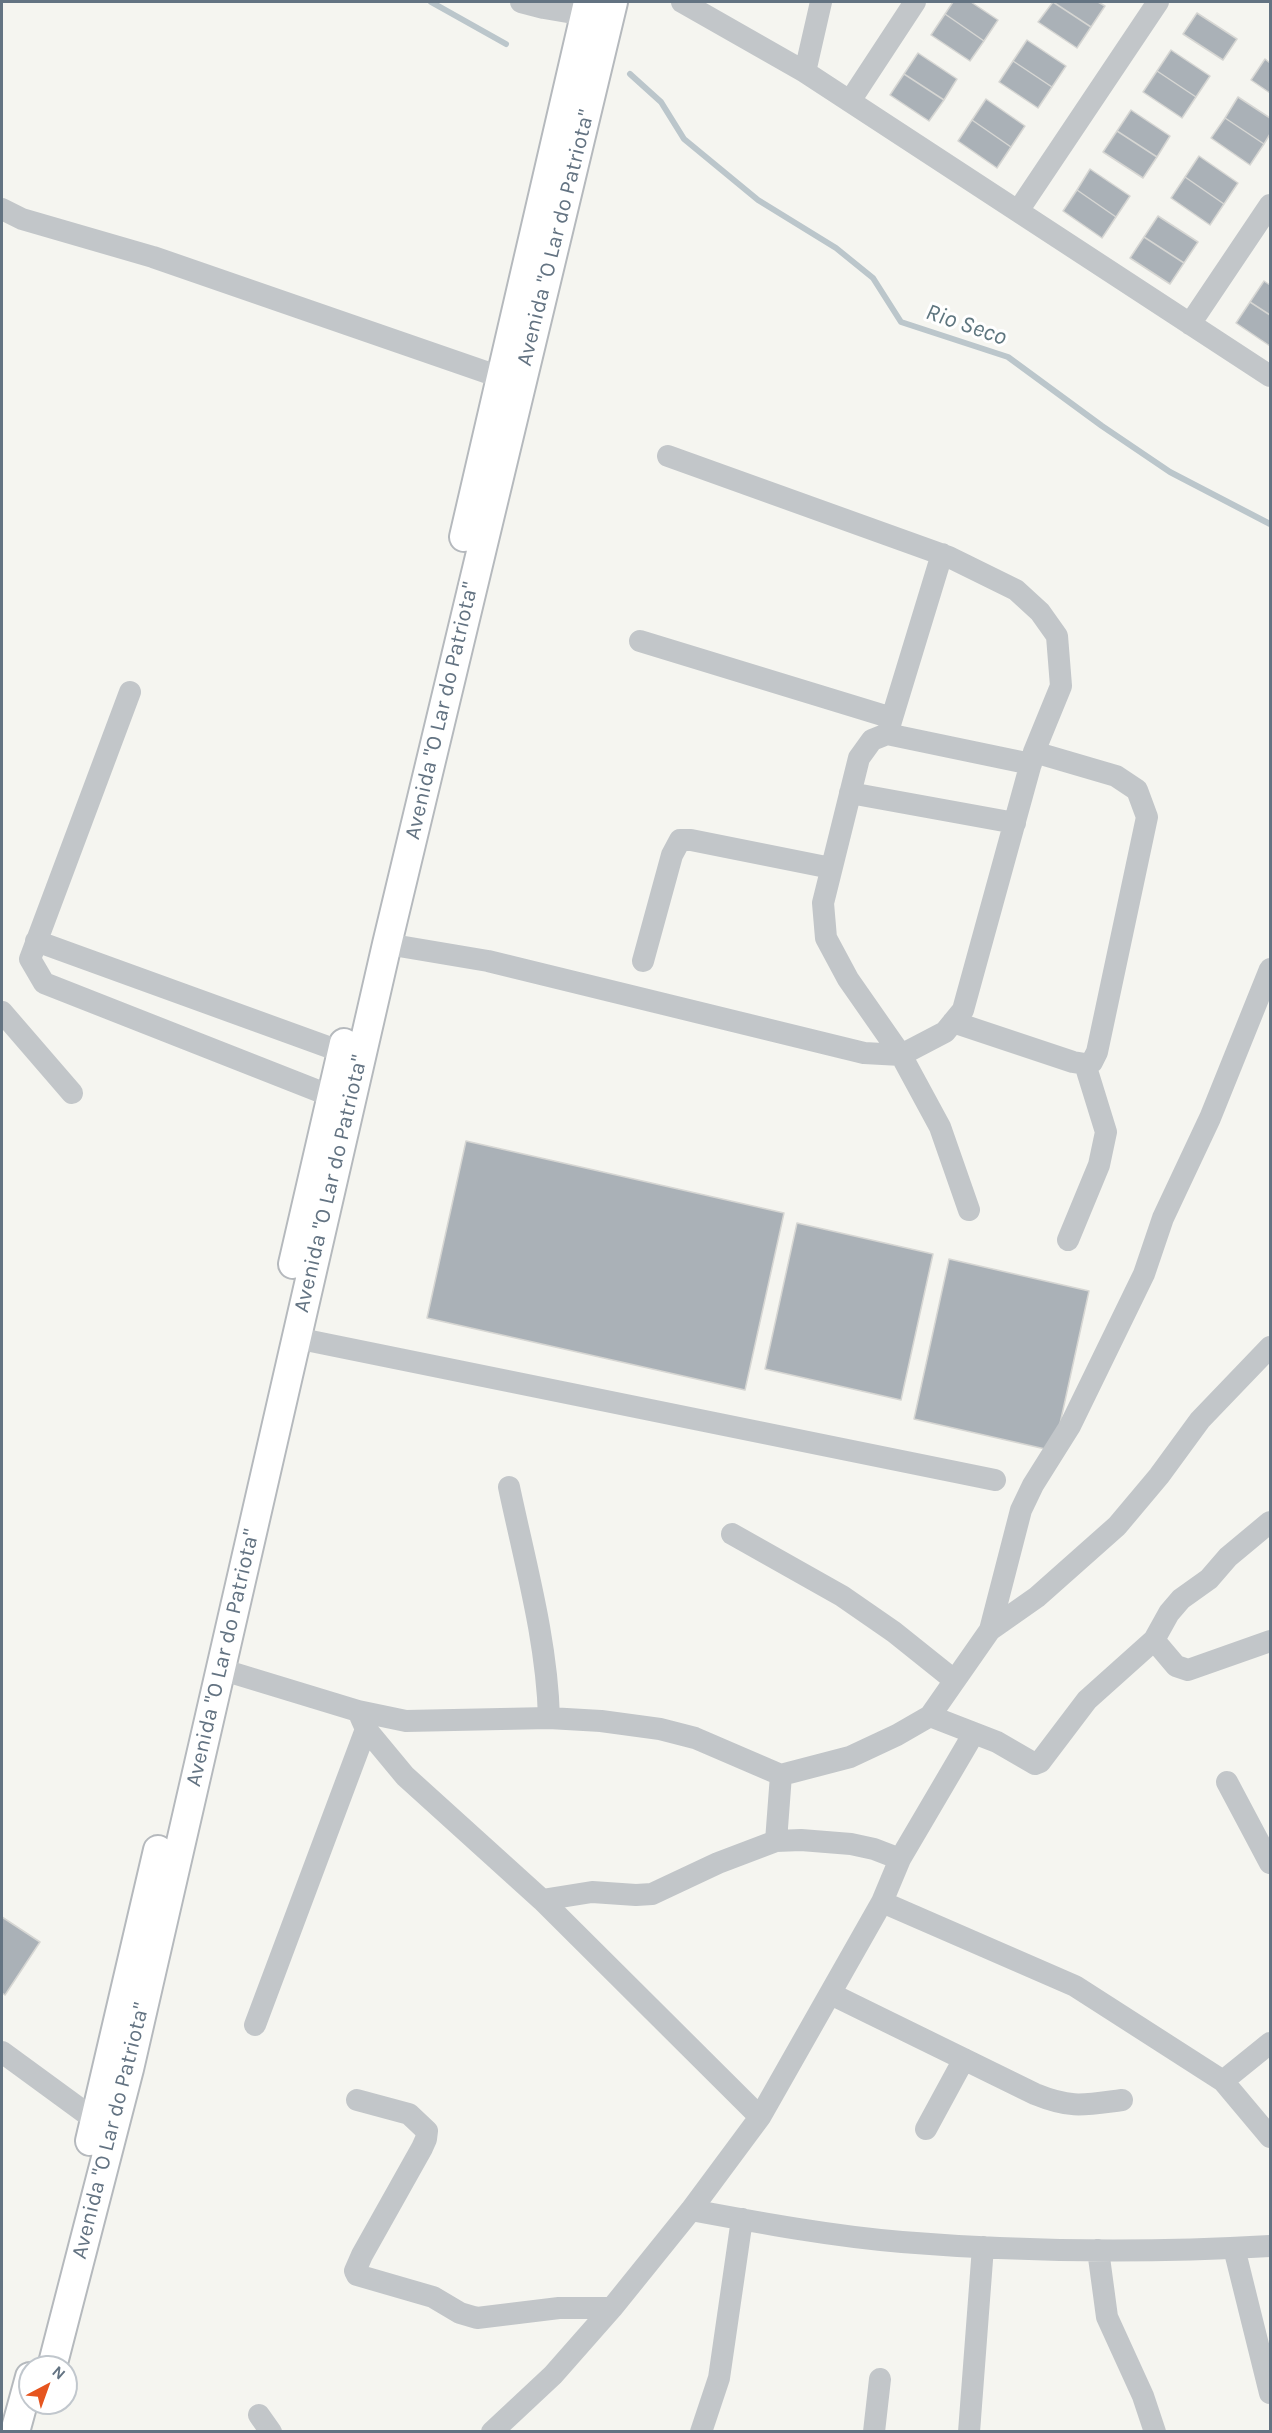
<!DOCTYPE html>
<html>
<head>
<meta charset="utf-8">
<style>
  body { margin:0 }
  #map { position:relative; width:1272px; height:2433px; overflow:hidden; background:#f5f5f0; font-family:Karla,sans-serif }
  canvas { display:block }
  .frame { position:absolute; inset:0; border:3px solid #637382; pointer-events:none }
  .north { position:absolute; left:18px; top:2355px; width:60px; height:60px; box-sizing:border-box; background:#fff; border:2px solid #c1c7cd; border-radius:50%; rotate:41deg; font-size:16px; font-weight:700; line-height:24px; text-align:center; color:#637382 }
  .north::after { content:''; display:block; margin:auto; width:21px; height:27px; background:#e6551f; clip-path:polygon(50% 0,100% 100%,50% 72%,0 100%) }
</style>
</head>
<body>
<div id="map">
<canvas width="1272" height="2433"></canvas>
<div class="frame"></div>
<div class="north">N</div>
</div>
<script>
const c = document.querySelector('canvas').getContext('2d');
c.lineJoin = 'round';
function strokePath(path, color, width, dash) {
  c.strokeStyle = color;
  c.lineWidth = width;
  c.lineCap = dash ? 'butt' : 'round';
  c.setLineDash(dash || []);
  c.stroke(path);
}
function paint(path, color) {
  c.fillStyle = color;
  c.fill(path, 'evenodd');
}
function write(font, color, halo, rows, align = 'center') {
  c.font = font + ' Karla,sans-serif';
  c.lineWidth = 6;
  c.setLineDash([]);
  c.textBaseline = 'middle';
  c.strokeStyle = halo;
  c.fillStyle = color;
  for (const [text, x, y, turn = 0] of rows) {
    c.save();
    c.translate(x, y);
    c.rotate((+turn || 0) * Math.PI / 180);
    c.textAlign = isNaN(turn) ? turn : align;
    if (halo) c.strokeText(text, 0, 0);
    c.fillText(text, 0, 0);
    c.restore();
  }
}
strokePath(new Path2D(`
  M431,2L506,44
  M630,74L661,102L684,139L758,200L836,248L873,278L901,322L1008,357L1102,426L1170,472L1270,524`), '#bbc6cb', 6);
const building = new Path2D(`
  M953,2H971L998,20L984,41L945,14Z
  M1053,2H1098L1105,6L1091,27Z
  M1053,2L1091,27L1077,48L1038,22Z
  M1197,13L1237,39L1223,60L1183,34Z
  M945,14L984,41L970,61L931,35Z
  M1027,40L1066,66L1052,87L1013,61Z
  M1171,50L1210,76L1196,97L1157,71Z
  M918,53L957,79L944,100L904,74Z
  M1265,59L1270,63V93L1251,80Z
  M1013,61L1052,87L1038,108L999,82Z
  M1157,71L1196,97L1182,118L1143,92Z
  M904,74L944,100L929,121L890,95Z
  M1238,97L1270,118V134L1264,144L1225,118Z
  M986,99L1025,126L1011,147L972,120Z
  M1131,110L1170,136L1157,157L1117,131Z
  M1225,118L1264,144L1250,165L1211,138Z
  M972,120L1011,147L997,168L958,141Z
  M1117,131L1157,157L1143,178L1103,152Z
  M1199,156L1238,183L1224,204L1185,177Z
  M1090,169L1130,196L1116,217L1077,190Z
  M1185,177L1224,204L1210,225L1171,198Z
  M1077,190L1116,217L1102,238L1063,211Z
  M1158,216L1198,242L1184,263L1144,237Z
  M1144,237L1184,263L1170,284L1130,258Z
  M1264,281L1270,285V315L1250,302Z
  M1250,302L1270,315V346L1236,323Z
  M466,1141L784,1213L745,1390L427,1318Z
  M797,1223L933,1254L901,1400L765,1369Z
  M949,1259L1089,1291L1054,1451L914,1419Z
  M2,1917L40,1942L5,1995L2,1993Z`);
paint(building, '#aab1b7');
strokePath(building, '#d6d6d3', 1.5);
const major = new Path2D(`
  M464,537L588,2
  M293,1264L344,1043
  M90,2141L158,1850
  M52,2367L129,2069L387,944L613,2
  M15,2432L30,2377`);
strokePath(major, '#b5b9bd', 32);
strokePath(new Path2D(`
  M521,2L544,8L585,15
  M682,2L805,72L1270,376
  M805,72L821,2
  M850,101L915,2
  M2,209L22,219L153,257L500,377
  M1018,211L1158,2
  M1190,324L1270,205
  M640,641L892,718
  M130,692L30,959L44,983L331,1096
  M888,731L942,554
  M850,793L1015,823
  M36,941L342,1052
  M387,944L488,961L864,1053L901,1055L945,1032L963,1010L1034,752L1061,686L1057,636L1040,612L1016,590L949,557L668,456
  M643,961L672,855L680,840H691L831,868
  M2,1012L72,1093
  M953,1022L1073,1062L1085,1064L1092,1062L1097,1052L1147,817L1137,790L1116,776L1034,752
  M969,1210L940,1127L901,1055L848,979L826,938L823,903L859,758L872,740L887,734L1031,764
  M1068,1240L1099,1165L1106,1132L1085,1064
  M296,1338L995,1480
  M509,1487C525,1563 547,1640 549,1718
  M732,1534L842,1596L894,1632L954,1680
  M990,1630L1021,1510L1033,1485L1070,1426L1144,1274L1163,1218L1210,1118L1270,969
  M1154,1640L1176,1666L1188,1670L1270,1641
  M220,1669L358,1711L406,1721L549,1718L601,1721L660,1729L695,1738L781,1775L850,1757L897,1735L930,1716L990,1630L1037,1597L1117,1526L1159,1476L1200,1420L1270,1347
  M358,1711L366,1729L405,1776L542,1900L760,2117
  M930,1716L997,1742L1035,1764L1040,1762L1087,1700L1154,1640L1169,1613L1181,1599L1209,1579L1228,1557L1270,1522
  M1227,1782L1270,1863
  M776,1841L781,1775
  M542,1900L592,1892L636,1895L652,1894L718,1863L776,1841L801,1840L851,1844L874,1849L900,1859
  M882,1902L1075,1986L1223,2081L1270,2137
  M831,1994L1035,2094C1072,2109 1084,2105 1122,2100
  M255,2025L366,1729
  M2,2052L95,2120
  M1223,2081L1270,2043
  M357,2100L409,2114L427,2131L426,2139L422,2148L362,2255L355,2271L357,2275L433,2297L460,2313L477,2318L559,2308H612
  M926,2129L964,2059
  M691,2210C761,2223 831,2236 902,2242C1024,2252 1148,2253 1270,2246
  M1234,2248L1270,2393
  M1098,2250L1107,2317L1143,2396L1155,2432
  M259,2415L271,2432
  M492,2432L553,2375L612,2308L691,2210L760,2117L882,1902L900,1859L974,1733
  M701,2432L719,2378L742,2219
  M874,2432L880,2379
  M969,2432L983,2247`), '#c2c6c9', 22);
strokePath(major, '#fff', 28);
write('22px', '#637382', '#fff', [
  ["Avenida \"O Lar do Patriota\"",556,238,-76],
  ["Avenida \"O Lar do Patriota\"",442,711,-77],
  ["Avenida \"O Lar do Patriota\"",331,1184,-77],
  ["Avenida \"O Lar do Patriota\"",223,1658,-77],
  ["Avenida \"O Lar do Patriota\"",111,2131,-76]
]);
write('italic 24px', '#5f767f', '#fff', [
  ["Rio Seco",966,325,19]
]);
</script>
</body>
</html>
